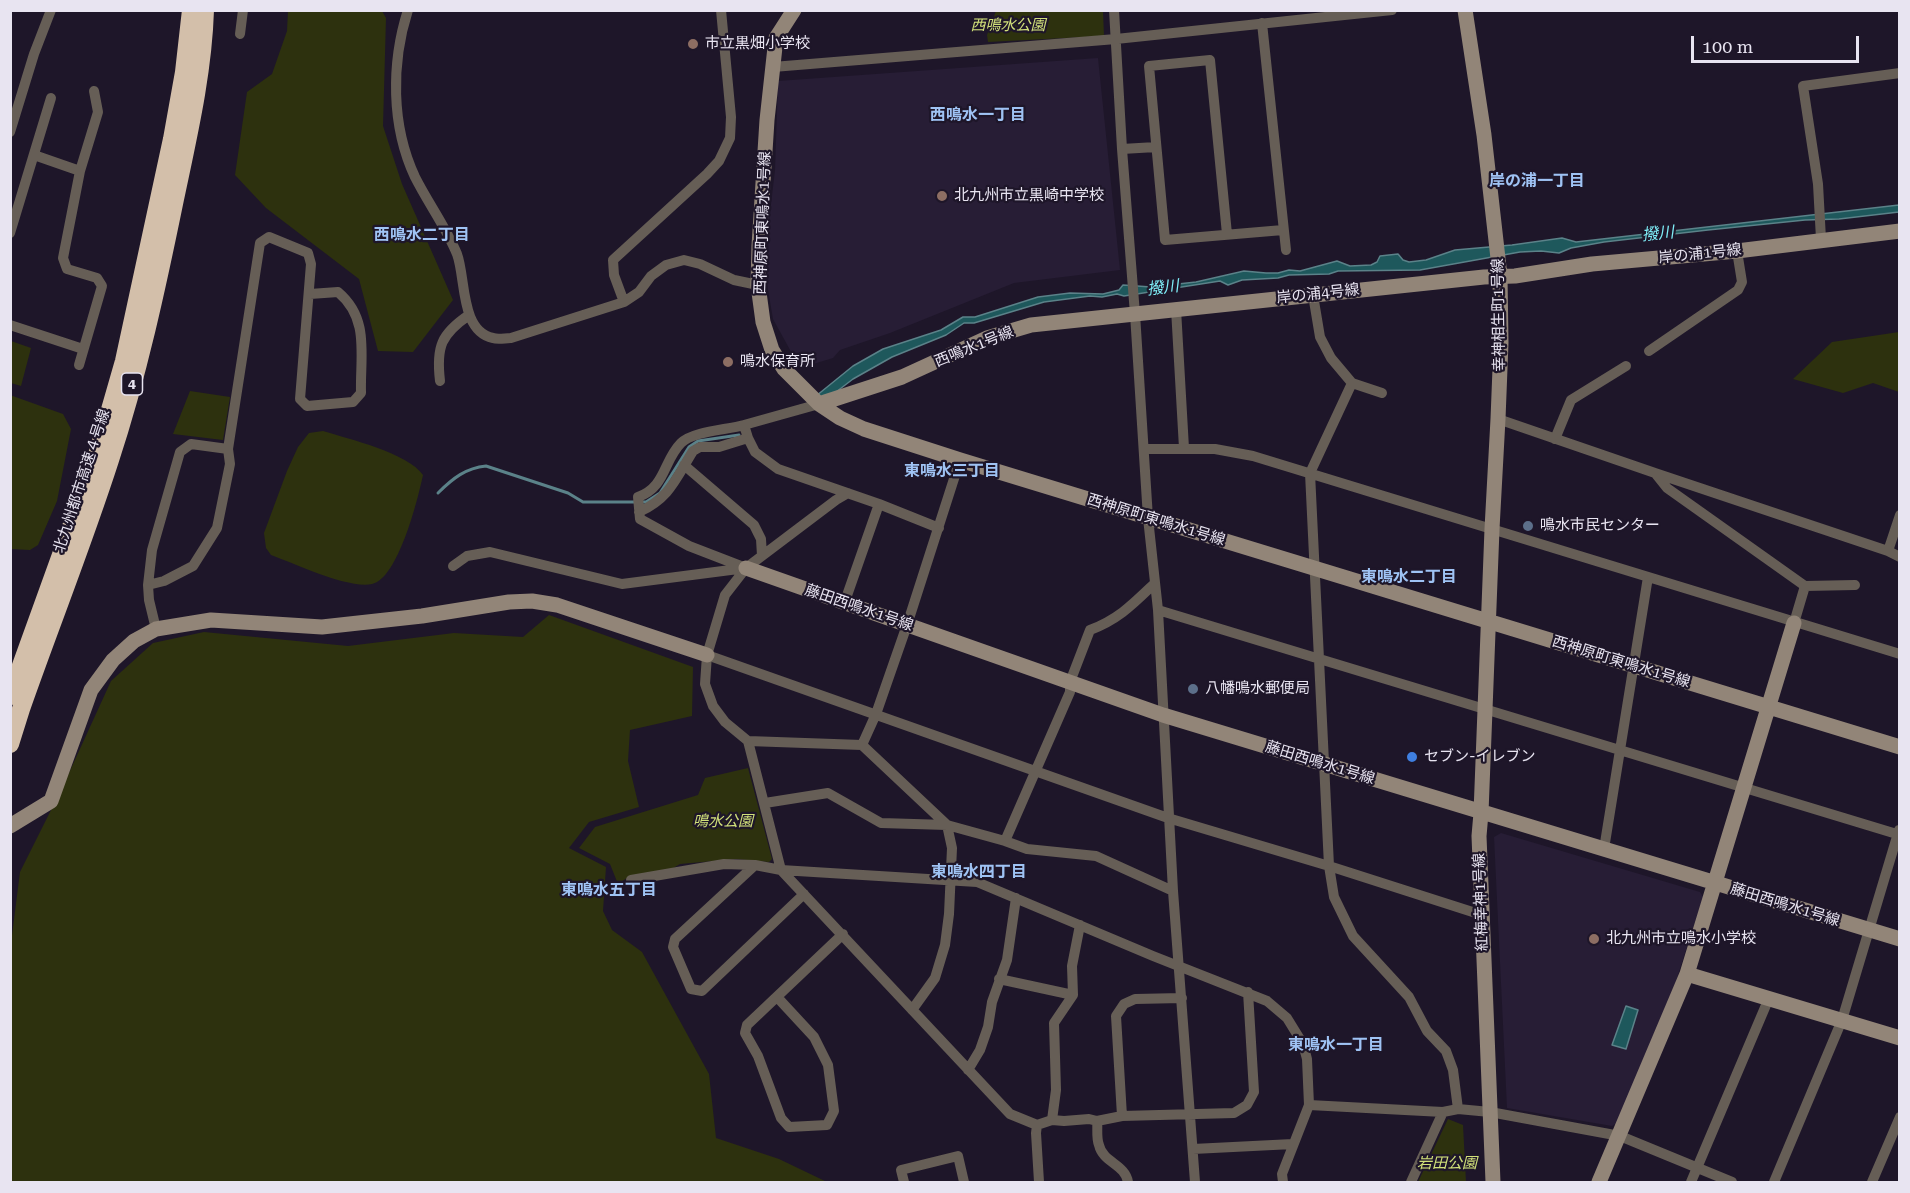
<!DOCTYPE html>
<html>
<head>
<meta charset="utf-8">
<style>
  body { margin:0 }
  #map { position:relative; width:1910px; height:1193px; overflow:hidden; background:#1e1629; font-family:"Roboto Serif",serif }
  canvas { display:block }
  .frame { position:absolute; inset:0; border:12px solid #e8e4f1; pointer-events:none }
  .scale { position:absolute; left:1691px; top:36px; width:168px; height:27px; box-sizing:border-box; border:3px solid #e8e4f1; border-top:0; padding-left:8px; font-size:18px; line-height:21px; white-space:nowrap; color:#e8e4f1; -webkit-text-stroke:4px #1e1629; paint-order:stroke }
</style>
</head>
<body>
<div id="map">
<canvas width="1910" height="1193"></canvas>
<div class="frame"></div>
<div class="scale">100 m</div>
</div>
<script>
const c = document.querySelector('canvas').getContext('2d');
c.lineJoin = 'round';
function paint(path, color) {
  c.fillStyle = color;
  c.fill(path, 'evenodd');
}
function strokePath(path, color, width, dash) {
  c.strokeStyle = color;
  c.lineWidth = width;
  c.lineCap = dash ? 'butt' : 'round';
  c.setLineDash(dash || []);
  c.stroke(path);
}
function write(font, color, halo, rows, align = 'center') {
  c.font = font + ' "Roboto Serif","Noto Sans JP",serif';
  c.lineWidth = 4.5;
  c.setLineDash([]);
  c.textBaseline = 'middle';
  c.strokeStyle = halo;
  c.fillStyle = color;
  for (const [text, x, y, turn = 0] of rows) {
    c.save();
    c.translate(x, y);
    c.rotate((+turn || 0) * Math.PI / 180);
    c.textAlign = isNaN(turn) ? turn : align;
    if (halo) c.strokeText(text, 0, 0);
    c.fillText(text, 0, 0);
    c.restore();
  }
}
paint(new Path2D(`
  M1098,58L1120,270L1014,283L890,333L840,350L833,358L800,368L773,319L767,284L769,221L775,170L778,81Z
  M1501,833L1700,892L1703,897L1676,981L1617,1123L1612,1126L1507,1108L1494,837Z`), '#271d35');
paint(new Path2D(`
  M288,11H382L386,18L383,126L402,184L453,300L413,352L378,351L359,279L266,208L235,175L247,92L272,74L287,31Z
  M996,11H1103L1104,36L988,42L987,35Z
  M1899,332V392L1873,383L1843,393L1793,379L1832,342Z
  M11,341L31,348L21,386L11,383Z
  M190,391L230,397L223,440L173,434Z
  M10,395L63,414L71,429L57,501L38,545L30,550L11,549Z
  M323,431C349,439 408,453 423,475C418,499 398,579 372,584C348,589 296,564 271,555L266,548L264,533L287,471L298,447L309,433Z
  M549,615L693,667L692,716L630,730L628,761L639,807L589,822L569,848L606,867L603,911L612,930L642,952L709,1074L716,1138L779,1159L827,1182H11L10,951L20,872L63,786L111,681L153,643L204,632L348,646L454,633L523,637Z
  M748,768L772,859L769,862L736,859L680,864L670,870L630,876L618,884L610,864L579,848L595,827L698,795L705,778Z
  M1448,1119L1463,1125L1466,1182H1418Z`), '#2d310e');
const water = new Path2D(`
  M1899,205V212L1839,219L1805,220L1708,230L1604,242L1571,248L1559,253L1541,251L1520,252L1420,270L1338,271L1329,274L1289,275L1278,278L1242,280L1228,285L1220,281L1124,296L1117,294L1102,297L1090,296L1044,302L974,323H964L946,335L892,357L853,379L823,402L816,396L853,366L883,349L941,330L963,317H975L1038,297L1070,293L1103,294L1119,290L1123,285L1151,287L1196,282L1244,271L1266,273H1278L1289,270L1300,271L1337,261L1350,266L1371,265L1377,262L1380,256L1398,254L1403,260L1409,262L1426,260L1455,250L1512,245L1562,238L1576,242Z
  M1626,1006L1638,1010L1626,1049L1612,1045Z`);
paint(water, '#1e585c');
strokePath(water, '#5b8289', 1.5);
strokePath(new Path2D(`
  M438,493C453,478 466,468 486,466L568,493L583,502H646L660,493L689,447L698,441L739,435`), '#5b8289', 3);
strokePath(new Path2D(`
  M408,10C391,63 391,126 415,177C428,203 446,227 457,254C466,278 460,331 493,338C498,340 505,338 511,338L624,302L639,292L651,276L666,265L684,260L700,264L734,280L758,285
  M1114,10L1122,149L1135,314L1148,518L1158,610L1173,891L1195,1182
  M1262,23L1286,250
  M240,34L243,10
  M773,67L1116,39L1392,10
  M10,132L34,54L51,10
  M1122,149L1156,147
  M34,155L80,171
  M10,233L51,98
  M1227,234L1210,60L1149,66L1165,240L1283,230
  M1821,239L1818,184L1803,86L1900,73
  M1313,295L1320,337L1331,358L1352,383L1382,393
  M624,302L614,275L613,260L707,174L719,161L730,138L731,117L721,10
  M1176,309L1184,448
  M10,325L83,349
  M1649,351L1738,290L1742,282L1737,251
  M79,365L102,286L97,278L67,269L63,258L80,171L98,112L94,91
  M440,381C436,347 441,334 469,315
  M1352,383L1310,473L1329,866L1334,897L1353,936L1409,997L1427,1031L1446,1051L1453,1070L1458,1109
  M1498,419L1655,473L1667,488L1805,586L1794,623
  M744,425C727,430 693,431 681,443C663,461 666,487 638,497L640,519L689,546L746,568L725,595L707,655L705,684L713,706L725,722L748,741L781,870L1010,1114L1037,1125L1036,1133L1039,1182
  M748,438L755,452L778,469L879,504L939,528
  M1555,439L1571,400L1626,366
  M1144,449H1215L1253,456L1900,654
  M684,465L754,525L761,539L762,556
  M1655,473L1888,551L1900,515
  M639,512C670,498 676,478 693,451L700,447H719L748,438L744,425L819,404
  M1888,551L1900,557
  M453,566L467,556L490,552L622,584L746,568L836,500L848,493
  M148,585L152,550L180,452L191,444L228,449
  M1805,586L1855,585
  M844,604L879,504
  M1158,610L1900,835
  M156,629L149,600L148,585L164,581L193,566L217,528L230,464L228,449L260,243L269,237L308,253L311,264L300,399L307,406L353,402L361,393C360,355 370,319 338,292L310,294
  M707,655L1168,818L1329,866L1482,915
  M748,741L862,745
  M765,803L828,793L881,823L947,825L1005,841L1027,849L1096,856L1173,891
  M1005,841L1070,692V682L1090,630C1119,619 1133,604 1155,583
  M1604,849L1648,577
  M755,865L675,939L673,947L691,989L702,991L804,894
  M631,880L724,864L755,865L781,870L977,882L1153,956L1267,1001L1287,1018L1303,1044L1307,1059L1309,1105L1282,1174L1283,1182
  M999,979L1073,995
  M777,997L814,1037L828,1065L834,1111L827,1125L789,1127L781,1118L758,1056L745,1033L747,1025L843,934
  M912,1010L935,978L945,945L949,914L952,848L947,825L862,745L876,714L907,625L960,460
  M968,1070L980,1050L988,1027L992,1002L1007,960L1016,898
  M1309,1105L1443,1112L1458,1109L1490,1112L1620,1136L1732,1182
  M1122,1116L1116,1016L1124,1004L1135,999L1182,998
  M1052,1120L1056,1090L1054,1023L1073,995L1072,966L1080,925
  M1097,1121C1098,1128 1096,1138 1099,1145C1103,1163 1125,1164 1128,1182
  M1037,1125L1052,1120L1064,1121L1089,1119L1097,1121L1122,1116L1234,1113L1247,1105L1254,1092L1248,992
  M1193,1149L1293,1144
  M904,1182L901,1170L958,1156L964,1182
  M1411,1182L1443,1112
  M1691,1182L1769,998
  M1774,1182L1842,1020L1899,830
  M1872,1182L1900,1117`), '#665e56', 10);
strokePath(new Path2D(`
  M794,10L776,38L767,120L759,246L758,285L763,322L772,350L784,369L819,404L840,418L864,429L960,460L1900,747
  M1465,10L1484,135L1500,276L1501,343L1498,419L1492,529L1481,813L1479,836L1493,1182
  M819,404L902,377L987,338L1031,325L1484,277L1515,276L1592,264L1737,251L1900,231
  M746,568L1163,715L1900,939
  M10,826L51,801L91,690L113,660L134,641L156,629L211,620L322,627L422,616L509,602L532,601L557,605L707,655
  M1687,974L1900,1038
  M1599,1182L1687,974L1794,623`), '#928578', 15);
strokePath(new Path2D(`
  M10,696L97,455L124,361L172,139L184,72L191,10
  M10,744L21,709C50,626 83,544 110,460C138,375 157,287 175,199C188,137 203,74 205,10`), '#d3bfaa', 18);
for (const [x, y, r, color] of [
  [693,44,6,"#8d6e63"],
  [942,196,6,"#8d6e63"],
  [728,362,6,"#8d6e63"],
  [1528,526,6,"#5c6f8a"],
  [1193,689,6,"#5c6f8a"],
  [1412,757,6,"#3f7fe0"],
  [1594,939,6,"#8d6e63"]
]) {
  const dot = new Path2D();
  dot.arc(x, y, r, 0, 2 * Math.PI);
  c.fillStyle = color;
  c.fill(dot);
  strokePath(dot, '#1e1629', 2);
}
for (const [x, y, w] of [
  [132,384,21]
]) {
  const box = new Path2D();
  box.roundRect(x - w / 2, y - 11, w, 22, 4.5);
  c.fillStyle = '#1e1629';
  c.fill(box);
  strokePath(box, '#e8e4f1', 1.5);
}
write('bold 14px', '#e8e4f1', null, [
  ["4",132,384]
]);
write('italic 15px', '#d1e07a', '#1e1629', [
  ["西鳴水公園",1008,26],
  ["鳴水公園",723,822],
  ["岩田公園",1447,1164]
]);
write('15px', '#e8e4f1', '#1e1629', [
  ["市立黒畑小学校",705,44],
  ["北九州市立黒崎中学校",954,196],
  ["鳴水保育所",740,362],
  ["鳴水市民センター",1540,526],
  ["八幡鳴水郵便局",1205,689],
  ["セブン-イレブン",1424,757],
  ["北九州市立鳴水小学校",1606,939]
], 'left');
write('15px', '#e8e4f1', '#1e1629', [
  ["西神原町東鳴水1号線",763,223,-88],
  ["岸の浦1号線",1700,254,-6],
  ["岸の浦4号線",1318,294,-6],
  ["幸神相生町1号線",1499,315,-91],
  ["西鳴水1号線",974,347,-22],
  ["北九州都市高速４号線",82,481,-72],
  ["西神原町東鳴水1号線",1156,520,17],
  ["藤田西鳴水1号線",859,608,19],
  ["西神原町東鳴水1号線",1621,662,17],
  ["藤田西鳴水1号線",1320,763,17],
  ["紅梅幸神1号線",1481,902,-92],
  ["藤田西鳴水1号線",1785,905,17]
]);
write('bold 16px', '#9fc3f4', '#1e1629', [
  ["西鳴水一丁目",978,115],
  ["岸の浦一丁目",1537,181],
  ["西鳴水二丁目",422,235],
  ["東鳴水三丁目",952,471],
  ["東鳴水二丁目",1409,577],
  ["東鳴水四丁目",979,872],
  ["東鳴水五丁目",609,890],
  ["東鳴水一丁目",1336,1045]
]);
write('italic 16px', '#7feef8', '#1e1629', [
  ["撥川",1658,234,-6],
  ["撥川",1163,288,-7]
]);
</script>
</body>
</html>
